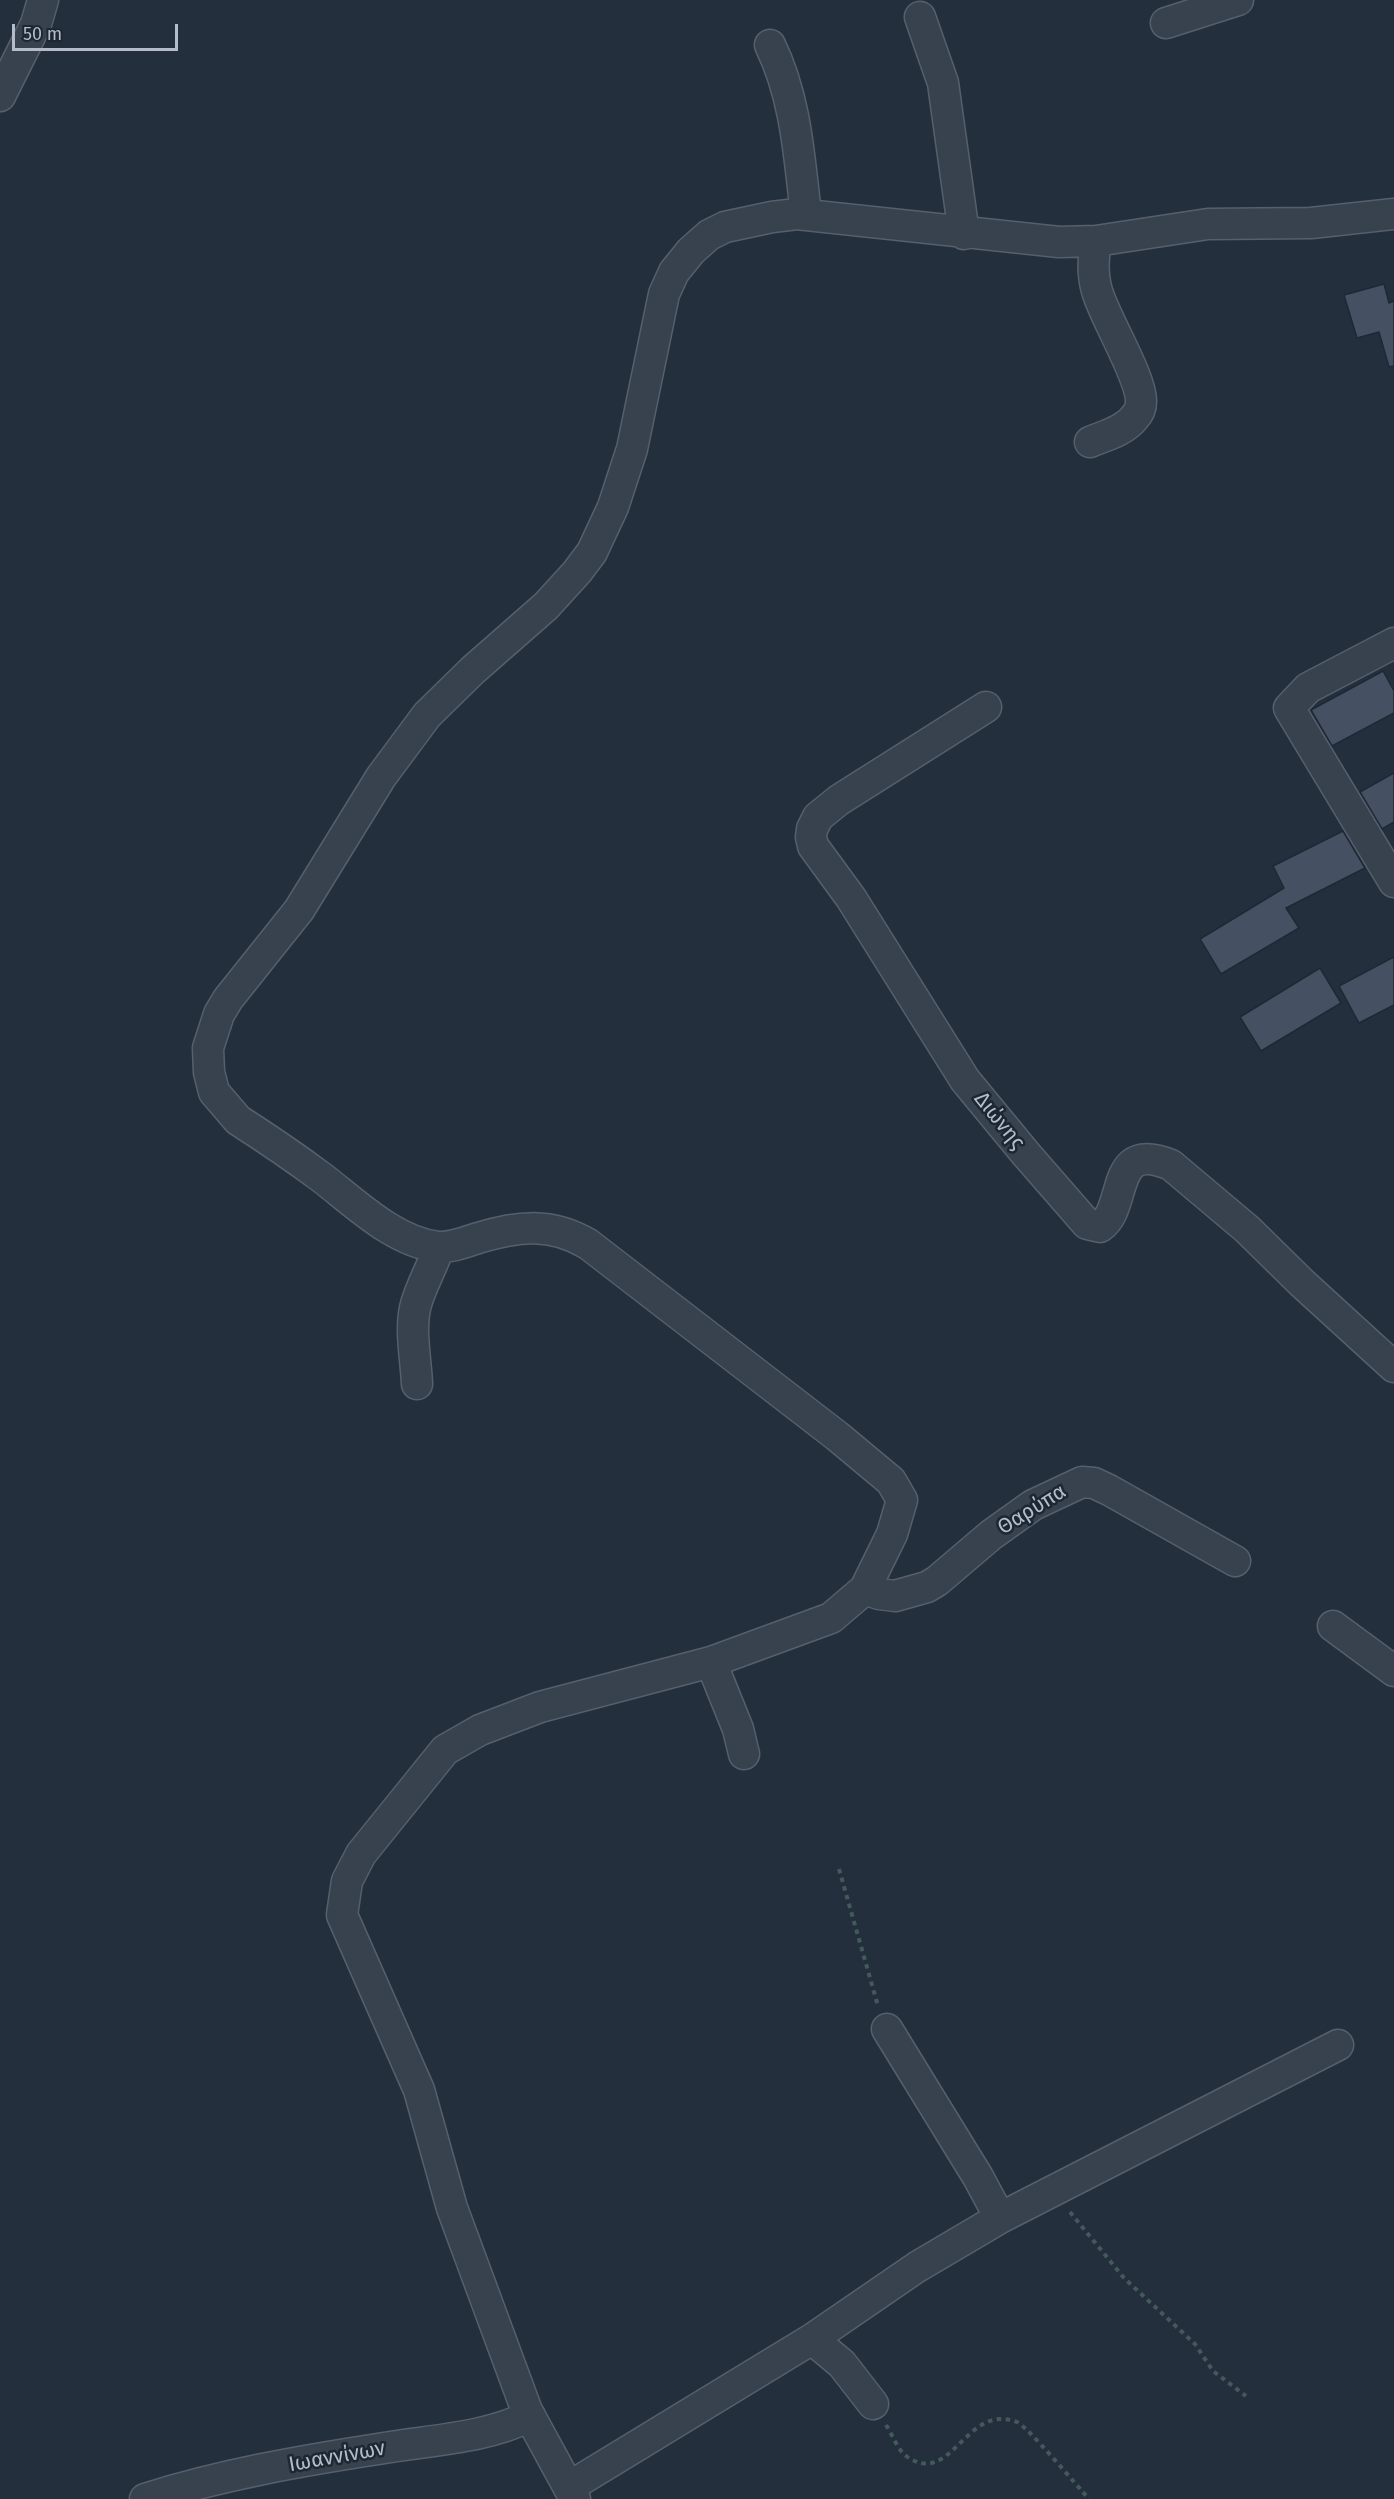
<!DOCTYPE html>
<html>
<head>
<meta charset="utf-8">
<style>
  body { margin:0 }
  #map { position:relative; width:1394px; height:2499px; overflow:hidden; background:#242f3e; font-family:"Fira Sans",sans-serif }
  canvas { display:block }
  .scale { position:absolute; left:12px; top:24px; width:166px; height:27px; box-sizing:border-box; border:3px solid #b4bcc9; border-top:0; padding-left:8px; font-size:18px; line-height:21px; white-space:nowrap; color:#b4bcc9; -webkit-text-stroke:4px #1d2633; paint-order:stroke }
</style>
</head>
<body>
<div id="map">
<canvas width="1394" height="2499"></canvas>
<div class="scale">50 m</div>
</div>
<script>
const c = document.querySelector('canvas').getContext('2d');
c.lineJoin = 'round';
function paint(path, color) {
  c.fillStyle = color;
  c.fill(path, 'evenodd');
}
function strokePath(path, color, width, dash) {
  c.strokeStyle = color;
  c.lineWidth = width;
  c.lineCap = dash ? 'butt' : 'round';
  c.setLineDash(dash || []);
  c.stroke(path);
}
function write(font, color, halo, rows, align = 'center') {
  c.font = font + ' "Fira Sans",sans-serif';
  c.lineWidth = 5;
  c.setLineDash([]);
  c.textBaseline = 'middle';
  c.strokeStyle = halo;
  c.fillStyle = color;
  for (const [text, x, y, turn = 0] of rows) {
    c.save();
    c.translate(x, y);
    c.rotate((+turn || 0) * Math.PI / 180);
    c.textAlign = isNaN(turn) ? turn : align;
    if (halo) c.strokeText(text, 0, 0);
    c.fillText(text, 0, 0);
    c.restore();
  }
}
const building = new Path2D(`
  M1384,284L1389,303L1394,301V366L1389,367L1379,332L1357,338L1344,295Z
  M1383,671L1394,691V713L1332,746L1311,710Z
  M1394,773V822L1382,829L1360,792Z
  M1343,831L1365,868L1286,908L1299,928L1221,974L1200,939L1284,888L1273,866Z
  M1394,957V1005L1359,1023L1339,986Z
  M1320,968L1341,1003L1261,1051L1240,1017Z`);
paint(building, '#455162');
strokePath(building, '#1f2835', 1.5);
const minor = new Path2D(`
  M920,17L943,83L964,234
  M1166,23L1238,0
  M770,45C796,98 799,156 806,214
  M0,96L36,24L43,0
  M1090,442C1104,436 1124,431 1134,418C1138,414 1141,408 1141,402C1142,378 1105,319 1097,291C1092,274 1093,257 1096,241
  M1394,643L1308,688L1289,708L1394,882
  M986,707L839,800L818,817L812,829L811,837L813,846L851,898L965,1080L1026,1154L1087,1224L1100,1227C1129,1207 1108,1139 1171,1165L1247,1229L1302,1283L1394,1367
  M417,1384C416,1360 410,1332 415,1308C420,1287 432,1268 439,1247
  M865,1589L879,1594L895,1596L927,1587L937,1581L991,1535L1033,1505L1082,1482L1094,1483L1109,1490L1235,1561
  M1333,1626L1394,1671
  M711,1662L738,1729L744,1754
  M887,2029L978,2177L1000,2218
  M812,2339L842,2364L873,2404
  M569,2487L812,2339L917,2267L1000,2218L1338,2045
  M145,2499C220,2475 300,2461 378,2449C428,2440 484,2439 530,2416
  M575,2499L527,2411L452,2208L419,2090L342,1915L347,1881L361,1854L445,1750L480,1730L540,1707L711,1662L831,1618L865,1589L892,1534L902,1500L891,1481L837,1436L588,1244C551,1222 518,1226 478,1238C466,1242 451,1248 438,1247C394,1242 355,1203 321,1177C294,1157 266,1138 238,1120L214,1092L209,1072L208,1048L219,1014L228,999L299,910L381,777L427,715L473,670L546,606L577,572L592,552L613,507L632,449L664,294L674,272L691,251L709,235L725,227L772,217L797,214L1059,242L1096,241L1208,224L1311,223L1394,214`);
strokePath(minor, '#565f6c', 33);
strokePath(new Path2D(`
  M839,1869L878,2006
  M1070,2212L1124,2278L1195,2344L1213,2371L1246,2396
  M886,2425C892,2434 898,2450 906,2456C952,2489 965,2402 1017,2422C1027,2426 1078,2487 1089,2499`), '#44595c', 4, [4.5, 4.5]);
strokePath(minor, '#38414e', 30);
write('21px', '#b4bcc9', '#1d2633', [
  ["Διώνης",999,1121,51],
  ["Θαρύπα",1032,1510,-32],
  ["Ιωαννίνων",337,2457,-10]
]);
</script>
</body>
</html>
